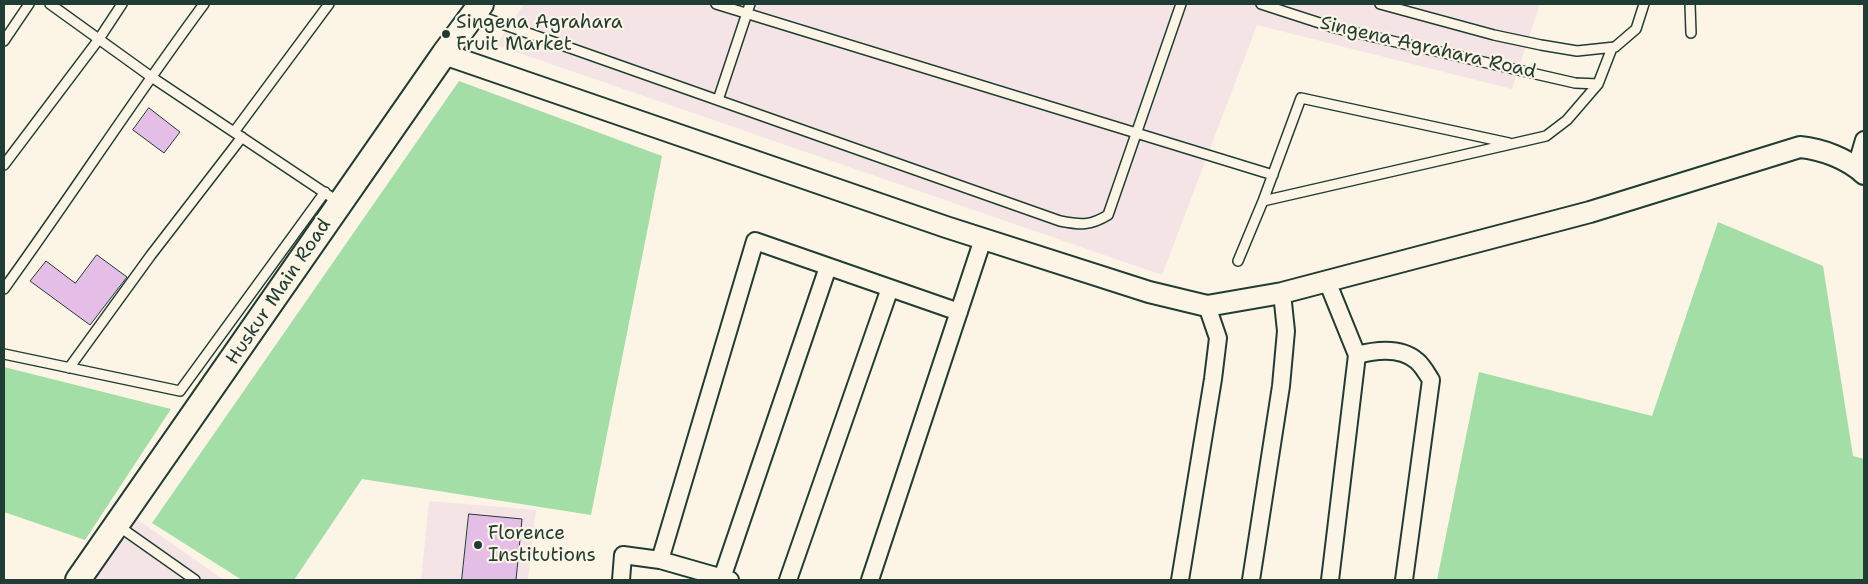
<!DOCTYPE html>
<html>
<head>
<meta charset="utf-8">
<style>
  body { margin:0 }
  #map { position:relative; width:1868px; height:584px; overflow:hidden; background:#fcf5e5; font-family:"Shantell Sans",sans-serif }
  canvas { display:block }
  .frame { position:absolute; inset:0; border:5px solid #1f3d34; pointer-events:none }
</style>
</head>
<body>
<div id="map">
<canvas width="1868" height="584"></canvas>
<div class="frame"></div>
</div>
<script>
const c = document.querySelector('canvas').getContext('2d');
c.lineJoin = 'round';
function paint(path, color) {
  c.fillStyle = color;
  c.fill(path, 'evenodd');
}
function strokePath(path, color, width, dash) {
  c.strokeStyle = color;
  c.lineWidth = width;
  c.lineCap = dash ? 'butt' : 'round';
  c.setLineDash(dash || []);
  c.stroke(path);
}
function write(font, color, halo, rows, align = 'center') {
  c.font = font + ' "Shantell Sans",sans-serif';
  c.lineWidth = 4.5;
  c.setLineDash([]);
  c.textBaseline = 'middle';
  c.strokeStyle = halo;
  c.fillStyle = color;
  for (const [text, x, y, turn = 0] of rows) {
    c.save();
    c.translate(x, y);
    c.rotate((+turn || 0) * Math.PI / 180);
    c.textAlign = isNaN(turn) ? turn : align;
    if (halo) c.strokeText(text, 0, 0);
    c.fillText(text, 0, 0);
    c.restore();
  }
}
paint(new Path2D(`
  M524,4H1540L1512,89L1257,25L1162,275L496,45Z
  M429,501L536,510L528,580H421Z
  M134,517L224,580H88Z`), '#f5e4e6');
paint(new Path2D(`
  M459,81L662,156L591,515L362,479L294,580H242L152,523Z
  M1718,222L1823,266L1853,456L1864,459V580H1437L1479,372L1652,416Z
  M4,367L171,409L85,540L4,512Z`), '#a2dea5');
const building = new Path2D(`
  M149,108L180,132L164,153L133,130Z
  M97,255L127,277L90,325L30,281L46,261L75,283Z
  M469,514L522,519L516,580H462Z`);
paint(building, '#e5bee7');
strokePath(building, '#1f3d34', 1);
const service = new Path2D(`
  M50,4L150,76L340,203
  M716,4L1273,175
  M1261,4L1335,28L1575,83L1598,84
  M1380,4L1494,35L1541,45L1577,51L1615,47L1636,29L1644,4
  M1690,4L1691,33
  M474,14L1060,221C1081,225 1090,226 1108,215L1181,4
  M4,41L29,4
  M718,100L750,4
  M234,132L329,4
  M4,165L99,39L122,4
  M1263,201L1301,98L1509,143
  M1238,261L1263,201L1546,136L1567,120L1598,84L1612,48
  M4,289C72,195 135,97 204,4
  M4,354L180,391L325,192
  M69,368L151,255L242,137
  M117,525L195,580`);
const minor = new Path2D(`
  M1856,167L1864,140
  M1327,281L1357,355L1330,580
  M1357,355C1376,350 1401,347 1417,361C1423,366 1427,374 1431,380L1404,580
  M722,578L828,267
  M621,580L623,555L660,560
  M730,580L660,560L755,241L959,312
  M788,580L890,288
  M870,580L983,239
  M1180,580L1213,379L1218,338L1207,306
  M1251,580L1281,386L1286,331L1282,293`);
const tertiary = new Path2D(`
  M444,54L946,227L1149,292L1207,306L1282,293L1590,212L1800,147C1822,149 1848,159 1864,174`);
const secondary = new Path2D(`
  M78,580L444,54L481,4`);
strokePath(service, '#1f3d34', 12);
strokePath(minor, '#1f3d34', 20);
strokePath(tertiary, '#1f3d34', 24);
strokePath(secondary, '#1f3d34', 28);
strokePath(service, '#fcf5e5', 9);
strokePath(minor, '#fcf5e5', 16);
strokePath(tertiary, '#fcf5e5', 20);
strokePath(secondary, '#fcf5e5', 24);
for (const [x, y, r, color] of [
  [446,34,5,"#1f3d34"],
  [478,545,5,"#1f3d34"]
]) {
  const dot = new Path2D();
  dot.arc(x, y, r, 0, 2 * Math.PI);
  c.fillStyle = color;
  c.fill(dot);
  strokePath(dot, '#fcf5e5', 2);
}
write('19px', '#1f3d34', '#fcf5e5', [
  ["Singena Agrahara",456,23],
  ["Fruit Market",456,45],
  ["Florence",488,534],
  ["Institutions",488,556]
], 'left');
write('19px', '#1f3d34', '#fcf5e5', [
  ["Singena Agrahara Road",1428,48,13],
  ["Huskur Main Road",279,292,-56]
]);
</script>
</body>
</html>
